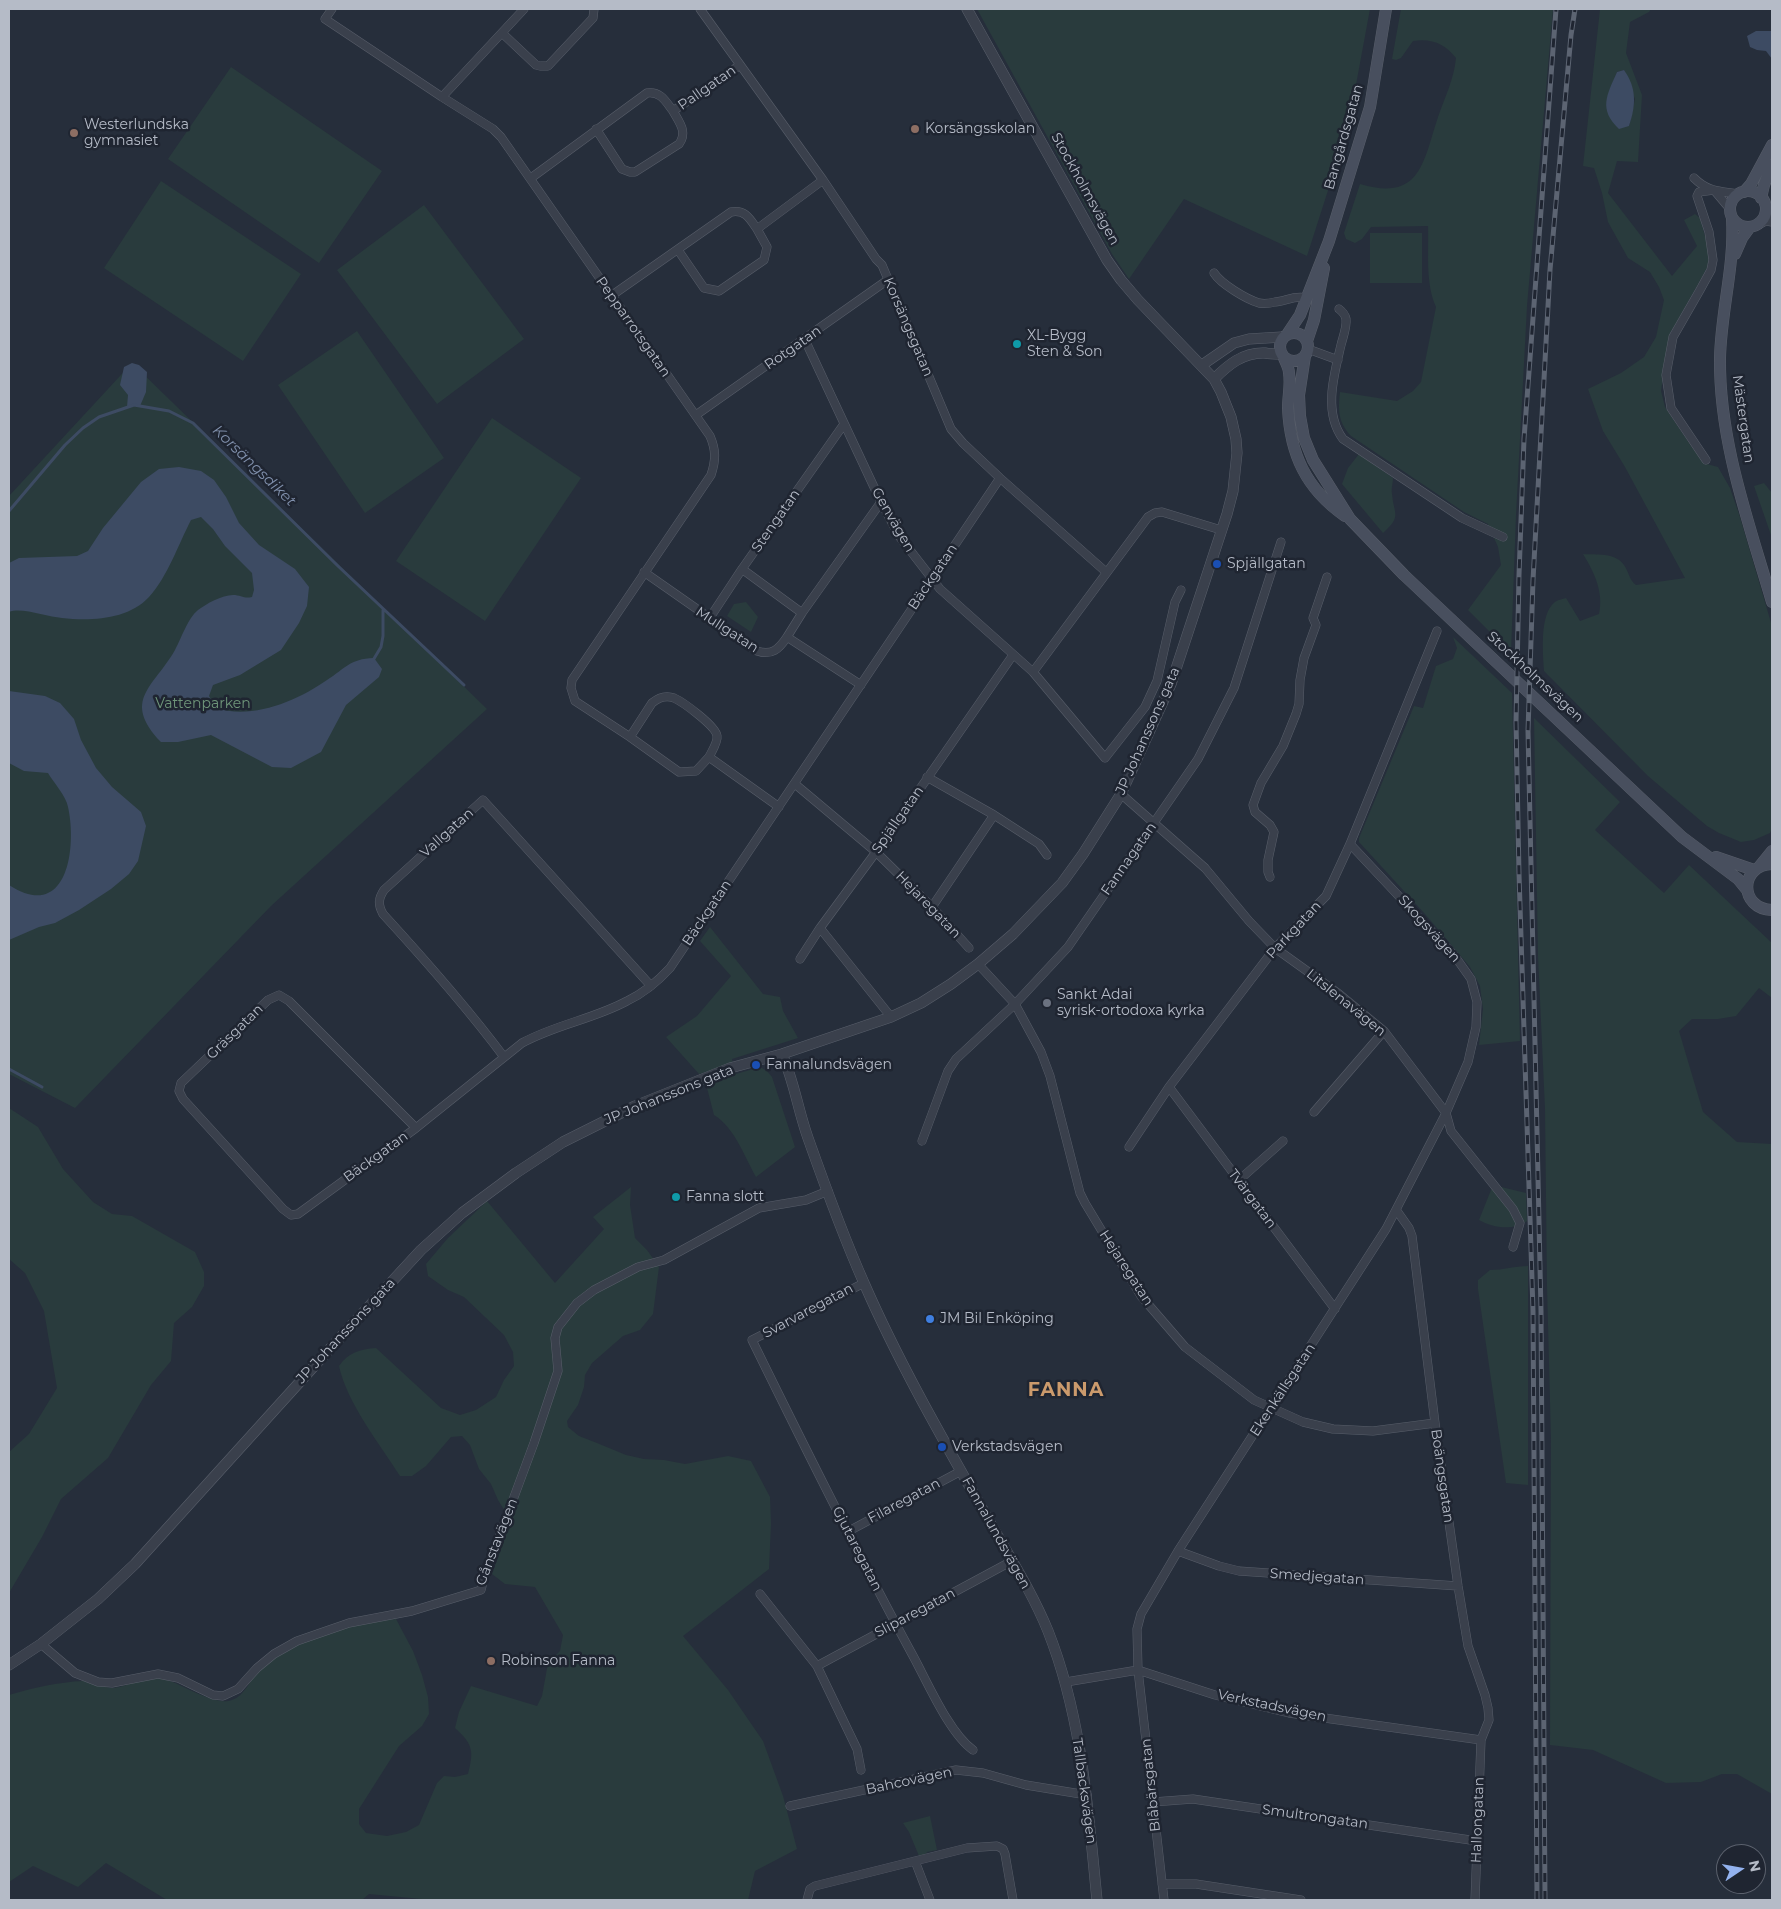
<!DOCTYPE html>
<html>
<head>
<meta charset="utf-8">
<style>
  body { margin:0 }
  #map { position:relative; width:1781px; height:1909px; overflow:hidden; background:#262e3b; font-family:Montserrat,sans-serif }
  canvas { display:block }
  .frame { position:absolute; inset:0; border:10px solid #b5bbc7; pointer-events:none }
  .north { position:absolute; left:1716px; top:1844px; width:50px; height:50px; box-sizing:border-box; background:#1f2531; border:1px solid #5b616d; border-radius:50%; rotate:78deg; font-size:14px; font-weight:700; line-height:20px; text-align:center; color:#b5bbc7 }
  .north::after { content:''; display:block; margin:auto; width:18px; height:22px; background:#93b2ee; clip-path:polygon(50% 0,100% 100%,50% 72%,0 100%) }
</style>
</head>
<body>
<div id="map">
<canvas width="1781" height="1909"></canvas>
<div class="frame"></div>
<div class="north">N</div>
</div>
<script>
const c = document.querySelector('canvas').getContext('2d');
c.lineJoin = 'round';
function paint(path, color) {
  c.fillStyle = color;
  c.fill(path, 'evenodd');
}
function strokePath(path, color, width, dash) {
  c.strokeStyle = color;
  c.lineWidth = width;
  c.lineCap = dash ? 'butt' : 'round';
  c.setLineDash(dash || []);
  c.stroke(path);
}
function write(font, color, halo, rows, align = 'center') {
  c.font = font + ' Montserrat,sans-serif';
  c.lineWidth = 5;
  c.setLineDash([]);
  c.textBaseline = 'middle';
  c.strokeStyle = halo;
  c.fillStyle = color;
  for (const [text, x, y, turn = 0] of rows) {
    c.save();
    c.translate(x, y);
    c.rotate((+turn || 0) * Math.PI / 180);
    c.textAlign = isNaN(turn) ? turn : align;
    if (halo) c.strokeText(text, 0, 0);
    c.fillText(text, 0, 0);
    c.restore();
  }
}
paint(new Path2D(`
  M977,9H1370L1348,128L1307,256L1184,199L1129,279L1112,254Z
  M1401,9H1553L1527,306L1516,515L1511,653L1468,610L1501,565L1498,547L1488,524L1464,512L1351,436C1338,422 1338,410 1340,392L1397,401L1413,391L1421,382L1436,307C1425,282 1429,253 1428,226L1371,227L1362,239L1355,243L1346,239L1344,233L1360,184C1421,202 1423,162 1438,117C1445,97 1454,79 1456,58C1445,44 1432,38 1413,41L1401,58L1396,60L1392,59Z
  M1600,9H1651L1649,12L1630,22L1626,53L1642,95L1638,162L1617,161L1608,193L1672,276L1697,246L1684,220L1695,214L1700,218L1709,251V260L1707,268L1669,336L1661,391L1665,407L1691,446L1707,464L1718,467L1730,488L1739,514L1772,626V829L1770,833L1754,840L1741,842L1719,833L1707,826L1648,776L1544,671C1543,654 1539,614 1555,602C1557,600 1563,599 1566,598L1580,621L1599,614C1604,592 1594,572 1583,554C1596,555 1615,552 1624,565C1629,572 1629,580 1636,585L1685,578L1625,467L1603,431L1588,389L1621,373L1644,357L1656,337L1664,300L1659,287L1650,272L1628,258L1608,222L1602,193L1594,168L1583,166ZM1624,70L1635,99L1629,126L1607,99L1617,72Z
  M231,67L382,171L319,263L168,159Z
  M161,181L301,274L243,361L104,268Z
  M424,205L524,339L437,404L337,270Z
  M1370,233H1422V283H1370Z
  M357,331L444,458L365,513L278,385Z
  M132,363L487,709L271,906L75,1108L9,1074V496Z
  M492,418L581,478L485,621L396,561Z
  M1359,454L1393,478C1393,483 1391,489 1392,494C1394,515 1402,516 1383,533L1342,484L1348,468Z
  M1764,483L1772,493V538L1754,486Z
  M746,602L758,617L751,632L727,616L734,604Z
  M1453,637L1512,693L1520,1041L1479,1045L1483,1009L1480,986L1470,967L1425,914L1359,842V838L1414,706L1423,708L1436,666L1453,659L1457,648Z
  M1534,718L1620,802L1595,830L1664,893L1689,865L1772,943V998L1759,988L1736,1016L1718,1019H1692L1679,1031L1703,1112L1737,1142L1772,1144V1794L1737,1774H1722L1701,1782L1666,1783L1593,1750L1550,1745L1551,1439L1547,1286L1545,1109L1538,956Z
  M710,927L763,994L780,997L783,1011L798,1038L732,1059L733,1064L699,1074L666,1037L697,1016L731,976L700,941Z
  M760,1067L767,1071L772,1077L795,1147L756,1177C744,1156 735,1128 714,1115L706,1084L727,1077L735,1069L736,1074Z
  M9,1108L38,1127L63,1169L93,1202L112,1214L132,1216L195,1252L204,1272V1286L192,1307L174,1323L171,1361L151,1385L108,1458L61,1499L42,1537L9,1593V1452L29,1434L57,1388L44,1311L25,1273L9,1259Z
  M1493,1185L1526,1193L1527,1221C1513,1231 1493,1228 1479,1220Z
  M631,1187L630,1205L635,1238L647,1250L659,1267L653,1314L640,1330L623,1336L592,1363L585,1375L584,1387L578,1405L567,1421L568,1427L579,1436L597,1443L626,1455L644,1459L664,1460L685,1464L728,1456L751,1461L770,1497L771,1523L769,1569L683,1636L728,1690L763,1741L783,1796L797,1849L755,1871L748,1900H432L369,1894L362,1900H167L106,1863L78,1887L33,1866L9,1882V1695C32,1688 59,1682 83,1681C93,1681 103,1688 113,1688C128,1687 145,1675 161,1678C180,1682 214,1707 232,1700C245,1696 250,1679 260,1670C291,1641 354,1621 396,1619L413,1651L422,1675L428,1697L429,1714L422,1726L399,1746L359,1809V1824L366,1833L387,1836L406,1832L419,1825L437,1783L444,1776L455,1777L468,1774C474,1751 473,1744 455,1728L459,1712L471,1686L537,1706L542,1696L548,1663L560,1651L563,1635L535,1587L505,1584L492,1574L511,1521L498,1500L491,1484L479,1469L470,1445L462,1436L451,1437L426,1466L412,1476H400C379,1443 347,1403 339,1366C348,1353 360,1349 376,1348L441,1408L460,1415L476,1410L496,1397L504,1380L514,1366L513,1352L504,1335L464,1297L448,1290L428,1276L426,1264L448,1238L487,1201L555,1283L604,1229L593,1217Z
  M1528,1266V1485L1506,1483L1478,1289V1280L1490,1270C1503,1270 1515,1266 1528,1266Z
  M930,1816L937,1850L927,1852L925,1855L919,1856L909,1832L903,1823Z`), '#293b3d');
paint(new Path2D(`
  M1756,31H1772V59L1766,51L1757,50L1750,47L1747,36Z
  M1624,70C1637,88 1636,106 1629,126L1619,129C1598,109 1607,95 1617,72Z
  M132,363L139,365L147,372L146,392L140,406L134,405L127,407L128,395L120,385L124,367Z
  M179,467L201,471L214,480L226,497L239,523L259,545L295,569L309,587L307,606L299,623L281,650L240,675L213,685L209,696L216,708C252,720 297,701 327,680C346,668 349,659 374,658L382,669L379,677L346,705L321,752L291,768L272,767L211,735L178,742H161C121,700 154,687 175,650C181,639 188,618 198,610C206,604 222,595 233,595C241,595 244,599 252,597L254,590L252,573L225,546L213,529L201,517L191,520C178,545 168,576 149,597C128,620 90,621 62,618C47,617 22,607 9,612V563L19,558L77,556L88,551L103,528L141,482L159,469Z
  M9,691L45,696L60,703L74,719L81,740L96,768L112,787L141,812L146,826L138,861L129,874L111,889L79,910L55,923L39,927L9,940V885C68,923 77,847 68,807C66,796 54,783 48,773L24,771L9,763Z`), '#3d4b63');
strokePath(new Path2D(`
  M9,511L65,445L83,428L99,417L134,405L169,411L193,423L338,566L464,685
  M372,662L381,647L383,636V610
  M9,1069L42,1087`), '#3d4b63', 3);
const minor = new Path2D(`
  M332,9L325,19L442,97L493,129L501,137L710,436C716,450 716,460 711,475L572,680L571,688L575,701L630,737
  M700,9L823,180L876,259L882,265L951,429L963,443L1000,478L1106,572
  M502,33L536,65L540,66H548L593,18L594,9
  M442,97L524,9
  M596,129L622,169L630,172H635L679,144C688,132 679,122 673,111L740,65
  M531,178L647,93C661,91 666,102 673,111
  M1694,178C1708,192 1720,191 1739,194
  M1714,190L1730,209
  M1766,210L1772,216
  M1758,225L1766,221L1772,222
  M678,250L704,288L719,291L764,260L767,247L757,229L823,180
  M1214,273C1221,284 1246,299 1259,303C1264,304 1271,303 1275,302C1286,301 1295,295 1306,298
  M611,296L731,212C745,209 750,219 757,229
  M1339,309C1343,312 1345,314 1346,319C1347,327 1343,337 1341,345C1334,375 1323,412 1343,439L1462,518L1503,537
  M805,340L881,502L899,536L940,589L1033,672L1105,758L1145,707L1157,681L1175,602L1181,590
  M1308,349L1338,360
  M696,415L889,279
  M1706,460L1671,408L1666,375L1673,337L1700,290L1711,270L1713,260L1709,232L1697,196L1699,192L1714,190
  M742,569L802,613
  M644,572L757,651C772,656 779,649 787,637L861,685
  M709,619L742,569L844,424
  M787,637L802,613L881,502
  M1033,672L1148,517L1155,513L1162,512L1221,530
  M709,757C712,751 718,742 717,736C716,726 683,702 674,698C666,695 658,698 652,703L630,737L679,772L696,771L709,757L779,807
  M927,777L994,815L1039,844L1047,855
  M795,784L876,852L932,907L969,948
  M1121,794L1205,868L1249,921L1275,948L1339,994L1384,1031L1446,1113L1451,1131L1513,1209L1520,1223L1513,1247
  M1270,877L1268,872V860L1274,832L1270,825L1255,812L1253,805L1261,783L1283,746L1296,714L1299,704L1300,680L1304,658L1316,625L1313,618L1327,577
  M932,907L994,815
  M820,928L891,1017
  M800,959L820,928L876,852L1013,655
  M978,964L1015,1004L1041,1052L1050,1076L1080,1193L1085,1203L1141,1296L1185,1347L1254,1400L1303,1422L1333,1429L1373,1431L1435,1423
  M504,1057C466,1006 426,961 383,914C378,905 378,899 384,890L483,800L651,986
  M1169,1087L1335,1309
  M1314,1112L1384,1031
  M416,1128L289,1001L279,995L268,1000L181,1083L179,1091L183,1099L283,1209L291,1215L298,1214L416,1128L522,1043C557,1024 594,1019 627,1001C644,993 658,981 670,968L1000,478
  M922,1141L948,1071L956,1059L1015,1004L1068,947L1198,759L1234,688L1281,542
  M1129,1147L1169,1087L1275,948L1326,896L1350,844L1437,631
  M1238,1181L1283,1141
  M1397,1211L1409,1228L1412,1236L1435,1423L1458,1586L1468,1646L1485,1695L1488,1708L1489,1720L1481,1740L1475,1900
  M864,1283L752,1340C804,1446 856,1551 912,1654C927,1681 949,1733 973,1750
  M847,1532L961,1471
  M1178,1551L1219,1566L1239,1571L1458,1586
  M760,1594L817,1666L857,1749L861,1770
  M41,1644L75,1673L98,1682L112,1683L158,1674L178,1678L213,1695L223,1696L238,1689L257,1668L274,1654L297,1641L349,1623L412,1611L481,1590L484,1578L534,1443L558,1371L555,1338L558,1327L577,1303L594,1290L638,1267L664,1260L759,1208L806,1200L828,1191
  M817,1666L1012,1561
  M1066,1682L1138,1670L1215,1695L1289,1713L1481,1740
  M1153,1802L1193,1799L1477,1841
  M790,1806L956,1770L983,1773L1026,1785L1087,1795
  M915,1861L930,1900
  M1162,1884H1196L1301,1900
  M807,1900L810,1889L815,1886L967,1848L997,1846L1003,1849L1005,1854L1013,1900
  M1164,1900L1138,1670L1137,1629L1141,1614L1178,1551L1386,1229L1446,1113L1468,1062L1476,1027L1477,1002L1471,979L1454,955L1350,844`);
const tertiary = new Path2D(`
  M1202,365L1234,343L1249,339L1282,337
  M1214,379C1228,365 1243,352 1265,353C1270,354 1275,354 1281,354
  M782,1054C794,1081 798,1110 808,1138C825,1186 843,1236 864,1283C898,1361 941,1436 983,1510C1005,1550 1031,1589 1048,1631C1082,1717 1088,1809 1097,1900
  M9,1665L41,1644L98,1599L135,1564L326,1353L421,1250L462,1213L516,1173L563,1142L635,1106L730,1068L782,1054L891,1017L921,1003L951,984L978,964L1013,934L1062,883L1083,854L1121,794L1171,684L1227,514L1233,491L1237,453L1236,439L1231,417L1221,392L1214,379L1138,300L1121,280L1107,260L967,9`);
const secondary = new Path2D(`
  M1730 209a18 18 0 1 1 36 0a18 18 0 1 1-36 0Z
  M1744,192L1751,184L1772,145
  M1761,198L1764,185L1772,165
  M1732,218C1735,265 1721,311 1720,358C1719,442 1749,523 1772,602
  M1735,254L1742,238L1750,227
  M1280 347a14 14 0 1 1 28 0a14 14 0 1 1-28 0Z
  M1288,333L1300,315L1329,241L1370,107L1386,9
  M1307,341L1314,320L1324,268
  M1305,356L1299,395L1300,416L1304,438L1313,460L1350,519L1404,575L1682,837L1738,879L1747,890
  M1284,358C1286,363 1289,368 1289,373C1291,384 1288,396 1288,408C1290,454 1306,489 1345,516
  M1716,857L1754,870
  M1772,864C1739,865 1739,909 1772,910
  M1759,867L1772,851`);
strokePath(minor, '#585e6a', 9);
strokePath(tertiary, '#585e6a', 11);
strokePath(secondary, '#585e6a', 12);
strokePath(minor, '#3a404c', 8);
strokePath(tertiary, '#3a404c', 10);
strokePath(secondary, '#484f5e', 11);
const rail = new Path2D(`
  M1537,1900L1533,1311L1519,874L1516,722L1519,575L1524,439L1556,9
  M1545,1900L1541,1311L1528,731L1533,580L1550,270L1571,35L1575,9`);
strokePath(rail, '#5c6472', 5);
strokePath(rail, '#1f2531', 3, [9]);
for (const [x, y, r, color] of [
  [915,129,5,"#8d6e63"],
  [74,133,5,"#8d6e63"],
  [1017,344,5,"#0f9aa8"],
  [1217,564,5,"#1a4fb4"],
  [1047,1003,5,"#6b7280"],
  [756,1065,5,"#1a4fb4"],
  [676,1197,5,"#0f9aa8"],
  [930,1319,5,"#3f7fe0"],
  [942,1447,5,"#1a4fb4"],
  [491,1661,5,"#8d6e63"]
]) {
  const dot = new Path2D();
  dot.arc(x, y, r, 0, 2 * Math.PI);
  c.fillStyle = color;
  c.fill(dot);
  strokePath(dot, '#1f2531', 2);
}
write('14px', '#b5bbc7', '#1f2531', [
  ["Pallgatan",707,88,-35],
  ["Bangårdsgatan",1344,137,-74],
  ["Stockholmsvägen",1085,189,61],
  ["Pepparrotsgatan",633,327,55],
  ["Korsängsgatan",908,327,67],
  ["Rotgatan",793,348,-35],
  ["Mästergatan",1743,419,82],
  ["Genvägen",893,520,60],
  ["Stengatan",776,521,-55],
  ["Bäckgatan",933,577,-56],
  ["Mullgatan",727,630,33],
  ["Stockholmsvägen",1535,677,43],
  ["JP Johanssons gata",1148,731,-66],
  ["Spjällgatan",898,820,-55],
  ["Vallgatan",447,833,-42],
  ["Fannagatan",1129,859,-55],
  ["Hejaregatan",928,905,46],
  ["Bäckgatan",707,913,-56],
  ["Skogsvägen",1429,929,48],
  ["Parkgatan",1294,930,-47],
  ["Litslenavägen",1346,1003,39],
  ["Gräsgatan",235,1032,-44],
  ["JP Johanssons gata",669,1095,-22],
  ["Bäckgatan",376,1157,-36],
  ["Tvärgatan",1252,1199,53],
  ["Hejaregatan",1126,1268,57],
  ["Svarvaregatan",808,1311,-28],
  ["JP Johanssons gata",346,1331,-47],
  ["Ekenkällsgatan",1283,1390,-57],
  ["Boängsgatan",1442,1476,82],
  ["Filaregatan",904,1501,-28],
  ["Fannalundsvägen",996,1533,61],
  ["Gånstavägen",497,1542,-69],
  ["Gjutaregatan",857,1549,63],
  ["Smedjegatan",1317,1577,4],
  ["Sliparegatan",915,1613,-28],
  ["Verkstadsvägen",1272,1706,12],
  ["Bahcovägen",909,1781,-12],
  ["Blåbärsgatan",1151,1785,-96],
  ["Tallbacksvägen",1084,1791,82],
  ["Smultrongatan",1315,1817,8],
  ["Hallongatan",1478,1820,-88]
]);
write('14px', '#b5bbc7', '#1f2531', [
  ["Westerlundska",84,125],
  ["gymnasiet",84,141],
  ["Korsängsskolan",925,129],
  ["XL-Bygg",1027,336],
  ["Sten & Son",1027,352],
  ["Spjällgatan",1227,564],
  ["Sankt Adai",1057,995],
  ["syrisk-ortodoxa kyrka",1057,1011],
  ["Fannalundsvägen",766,1065],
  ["Fanna slott",686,1197],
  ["JM Bil Enköping",940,1319],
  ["Verkstadsvägen",952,1447],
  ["Robinson Fanna",501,1661]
], 'left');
write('14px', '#6f967a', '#1f2531', [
  ["Vattenparken",203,704]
]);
write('italic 15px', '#8090ac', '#1f2531', [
  ["Korsängsdiket",254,466,44]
]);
c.letterSpacing = '1px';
write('bold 19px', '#cb9a6c', '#1f2531', [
  ["FANNA",1066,1390]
]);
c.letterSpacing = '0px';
</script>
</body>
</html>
